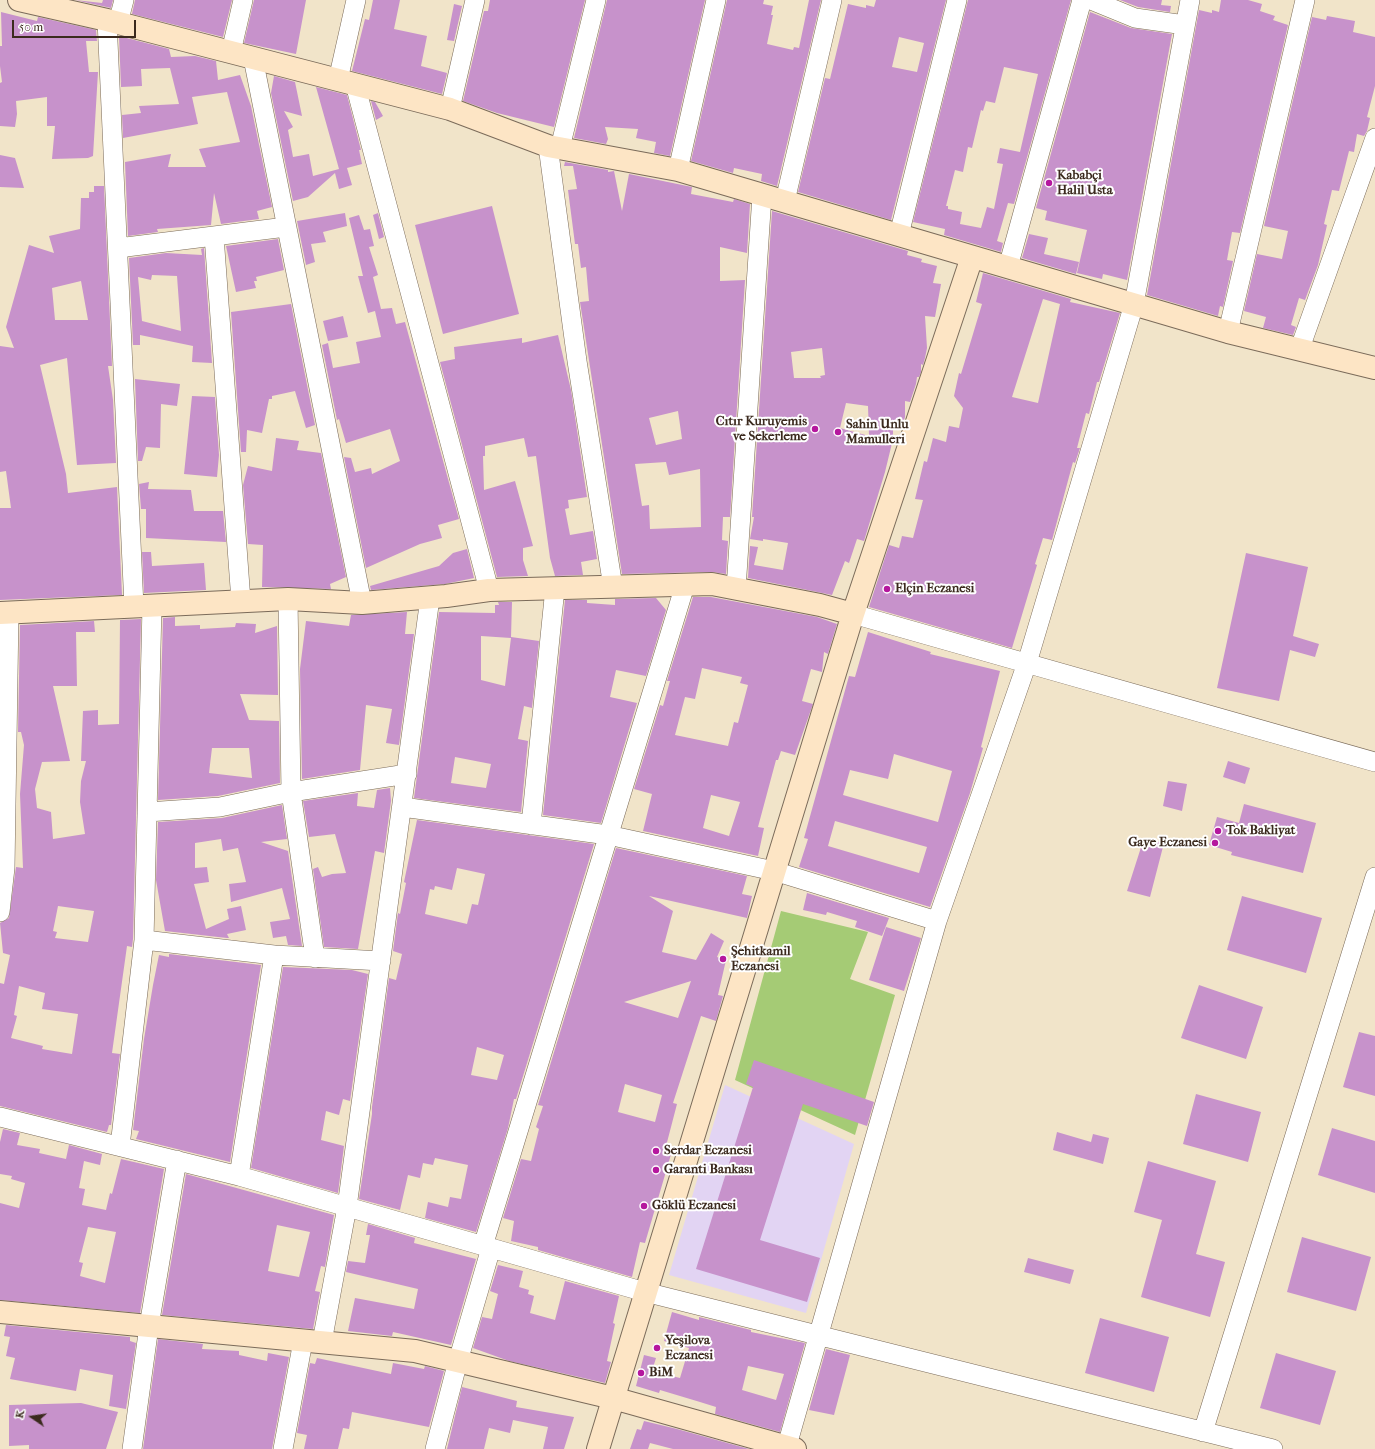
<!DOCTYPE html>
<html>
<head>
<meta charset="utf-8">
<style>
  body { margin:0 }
  #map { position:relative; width:1375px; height:1449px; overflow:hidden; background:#f1e4c9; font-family:"IM FELL French Canon",serif }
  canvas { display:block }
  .north { position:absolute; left:12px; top:1397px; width:40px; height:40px; -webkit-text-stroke:3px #fff; paint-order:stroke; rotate:283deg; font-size:11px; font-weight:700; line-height:16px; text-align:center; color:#3b2a1e }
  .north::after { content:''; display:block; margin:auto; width:14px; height:18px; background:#3b2a1e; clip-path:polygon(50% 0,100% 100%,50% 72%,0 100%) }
  .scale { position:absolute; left:12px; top:20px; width:124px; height:18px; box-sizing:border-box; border:2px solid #3b2a1e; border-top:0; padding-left:5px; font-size:12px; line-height:14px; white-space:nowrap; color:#3b2a1e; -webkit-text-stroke:3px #fff; paint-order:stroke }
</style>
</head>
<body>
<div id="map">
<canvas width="1375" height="1449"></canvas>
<div class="north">K</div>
<div class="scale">50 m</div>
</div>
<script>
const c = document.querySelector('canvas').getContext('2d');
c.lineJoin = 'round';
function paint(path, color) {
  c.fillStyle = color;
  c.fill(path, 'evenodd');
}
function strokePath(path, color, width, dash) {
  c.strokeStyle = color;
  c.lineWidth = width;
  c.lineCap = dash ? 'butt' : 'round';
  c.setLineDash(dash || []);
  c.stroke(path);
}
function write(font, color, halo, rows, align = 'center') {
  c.font = font + ' "IM FELL French Canon",serif';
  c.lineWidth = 4;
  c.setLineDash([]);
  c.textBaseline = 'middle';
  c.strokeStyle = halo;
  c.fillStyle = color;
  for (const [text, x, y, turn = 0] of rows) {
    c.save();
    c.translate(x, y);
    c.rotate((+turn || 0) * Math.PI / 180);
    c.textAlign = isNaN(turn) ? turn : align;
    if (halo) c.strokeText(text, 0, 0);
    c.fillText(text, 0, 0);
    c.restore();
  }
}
paint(new Path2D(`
  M725,1085L854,1144L806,1313L669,1275Z`), '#e2d4f3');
paint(new Path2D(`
  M781,911L868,932L850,979L895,995L855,1135L735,1080Z`), '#a5cb75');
paint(new Path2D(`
  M75,0L102,3L103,0H113L111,8Z
  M135,0H232L223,37L132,14Z
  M254,0H306L296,54L244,43Z
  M373,0H400L394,29L427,36L421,66L447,73L442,94L352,71L365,19L369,20Z
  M490,0H585L554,127L497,113L463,101L484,11H488Z
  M607,0H705L670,156L654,153L656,142L636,138L638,129L605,127L608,139L606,144L574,138Z
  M727,0H764L763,4L773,6L771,15H773L767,44L793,50L794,47L799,48L809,0H821L777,186L761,181L762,174L734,168L733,173L691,161Z
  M876,0H946L891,220L798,192L825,78L830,79L848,4L866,8V5L874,7ZM899,37L924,43L917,72L892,67Z
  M968,0H1071L1014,204L1008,203L997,241L1003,243L1001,252L944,235L945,229L913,222ZM1004,67L1038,74L1020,152L1000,148L997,163L1003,164L994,209L987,207L981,228L960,224L962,212L948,209V206H946L955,170L963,172L968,147L972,148L981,110L983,111L986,101L995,103Z
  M1120,0H1162L1161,5L1171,6L1170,12L1138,7Z
  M1221,0H1248L1262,4L1260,11L1275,16L1273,20L1288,25L1240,233L1232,232L1227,260L1233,261L1223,307L1220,306L1218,316L1147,295L1199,10L1212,13V10L1219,12Z
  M454,4L462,6L454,41L447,40Z
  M1,12L37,21L38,17L96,30L97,41H86L89,72H98L93,156L88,158L52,159L55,126H47V97L16,101L17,114L15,127L0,126V83L2,82L0,66V46H2Z
  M1090,12L1131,28L1172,34L1127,280L1103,274L1102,279L1077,273L1087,230L1045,220L1047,211L1036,208Z
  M1327,16L1355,21L1353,32L1375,37V86L1367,117L1370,118L1367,131L1364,136L1357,134L1354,152L1349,151L1339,191L1332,190L1324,224L1327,225L1318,265L1305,300L1299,298L1291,325L1296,327L1293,335L1263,328L1266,317L1244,311L1257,254L1282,259L1288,231L1264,226L1312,17L1326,20Z
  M119,36L169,49L171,57L195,56L216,61L218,80L240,75L251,106L272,207L257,211L259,219L221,224L214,193L211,225L157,229L158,232L128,236L125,162L171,154L168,167H206L199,149L240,142L227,92L192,97L198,124L123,138L122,115L141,113L139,106L179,104L170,68L141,69L142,86L121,87Z
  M274,76L295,82L302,116L284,111L293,127L288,130L293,157L309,154L313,176L339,169L316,87L347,95L361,150H359L362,164L347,168L352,185L339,189L335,173L308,197L293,201L271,93Z
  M371,101L375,102L383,116L376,120Z
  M0,155L15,158L24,188L0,187Z
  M565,162L608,170V172L614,171L622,211L629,174L692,187L691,194L733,202L734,199L750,204L747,253L720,247V281L745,280L730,517H723L722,540L728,541L726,574L712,572L622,574L580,302L589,301L586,267L581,268L578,244H575L568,190L577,189L573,166H564ZM678,411L682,439L656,445L649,418ZM666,462L669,475L700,469L701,527L650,529L649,505L642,506L635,464Z
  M94,186H104L112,366H108L113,400L116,463L77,465L67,358L40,365L66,474L68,493L117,487L122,595L0,600V508H11L6,471L0,472V346L14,348L6,327L29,245L54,253L49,236L80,229L81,198H89V192H94ZM81,281L88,320H55L52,288Z
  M492,206L519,314L443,334L415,225Z
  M772,211L908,251L907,255L922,259L921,262L937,266L933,283L941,284L935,317L925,316L927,348L925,358L923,365L921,364V372L919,377H917L916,384L910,402L905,401V417L901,429L893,430V439L885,472L864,541L857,539L849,563L845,561L832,595L748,578L750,546L758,547L754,565L783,570L788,543L763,539V541L750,539L754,517H752ZM822,348L825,375L820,376L821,378H794L791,352ZM846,403L868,406L869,436L840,428Z
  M345,213L347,226L323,232L326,242L311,244L315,262L306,265L297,221Z
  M378,213L384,237L379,239L373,215Z
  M359,215L364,230L370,229L374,246L369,247L378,275L373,277L381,309L392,308L396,324L405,322L459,519L438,525L442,538L420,544L366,568L344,457L351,458L355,472L371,468L372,474L400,461L390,429L346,443L339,419L337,420L322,345L328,343L333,368L360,363L356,342L381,337L375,311L368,313L358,276H363L349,218Z
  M1029,234L1048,238L1044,254L1079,262L1076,274L1022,258Z
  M278,239L284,270L256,277L257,281H254L256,288L236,292L226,246Z
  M204,248L212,363L192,362L193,346L140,335V345H133L129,258L166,253L202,255L201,249ZM152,275L177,276L181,331L142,321L138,277L151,280Z
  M983,273L1071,299L1070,302L1120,313L1099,382H1097L1089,414L1086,413L1077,448H1080L1075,463L1073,462L1052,540L1043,538L1035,564L1037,565L1012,648L869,607L889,545L899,548L902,536L913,538L923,500L915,499L924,461L927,462L933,438L946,442L949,426L959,428L963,408L954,396L959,373L961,374L982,304L976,302ZM1043,299L1060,304L1038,403L1012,397Z
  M291,304L315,425L306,428L295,391L272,396V399H269L262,433L247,430L246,452H241L231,312Z
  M343,316L348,337L328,341L323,321Z
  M558,335L571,390L587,497L568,500L569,508L565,509L570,535L593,531L597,559L581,562L583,575L555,576L550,558L536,456L528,457L524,438L485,446V456H483L484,490L515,481L533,546L523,548V560L528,576L497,577L440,362L455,359L454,347L522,338V343Z
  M135,379L180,384L177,406L161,404L160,448L146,447L142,461H138Z
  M192,396L215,397L219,455L217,477L184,474Z
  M276,438L299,441L297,450L321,453L346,577L330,584L331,589L262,587L263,545L248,544L243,485L248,466L272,471Z
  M149,482L148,489L191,490L194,511H223L226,542L146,538V509H141L139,484Z
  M467,549L474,578L445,584L371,590L370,586L439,566L453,553Z
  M142,552H151L152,566L204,563L206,590L144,593Z
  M1246,553L1308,567L1293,636L1319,644L1315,657L1290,650L1279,701L1217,688Z
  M693,597H711L817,617L837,624L828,654L824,652L822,672L811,669L802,701L813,704L795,755L781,751L778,760H776L758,827L764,828L758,856L643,831L652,794L634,789L660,705L663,706L670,681H667ZM702,668L742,677L740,683L748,685L738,723L734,722L728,746L675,735L685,697L695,699ZM711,795L740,802L729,836L703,828Z
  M656,598L666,610L646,676L616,670L610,697L637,703L601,823L543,815L565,600H587V603L615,605V599Z
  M498,602H512L511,637L539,641L532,708L524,706L518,739L528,741L521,812L414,798L439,612L495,613V605H499ZM481,636L511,638L505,686L481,680ZM455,757L491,764L486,788L451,783Z
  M407,612L405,634H414L399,745L386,743L392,709L366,705L360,770L302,779L300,669L306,621L349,626L351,615Z
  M175,617V626L200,625V629L235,627L236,623L256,624L255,633L277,626L278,695L240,694L249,720L279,721L280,783L218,796L158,800L163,618ZM212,748H249L252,778L209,773Z
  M141,619L133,939L132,947L127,946L112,1053L120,1054L111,1125H109L107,1132L0,1106V983L4,984L10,955L3,953L0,923L9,918L16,867L23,868L20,794L24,745L21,732H18L20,625L94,621L95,632H76L77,686H53L70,761L42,762L35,789L37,808L51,812L53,839L85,834L80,802L81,781L86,761H81L83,711L98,710V725L119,724L120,620ZM58,906L94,911L88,942L55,938L57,932L53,931ZM19,986L45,993L42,1009L78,1014L72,1054L42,1049L43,1046L11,1038L17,1016L14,1015Z
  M868,632L931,652L930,654L1000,671L981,747L983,748L970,793L930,907L799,867L808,839L804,838L849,676L855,677ZM894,754L952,771L938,822L843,795L850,770L888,779ZM835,821L927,847L919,873L828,846Z
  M1228,761L1250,768L1245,784L1223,777Z
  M1168,781L1187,784L1182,811L1163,806Z
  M390,788L391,801L384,853L375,851L358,949L324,947L313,869L318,867L322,877L332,874L346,873L335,834L309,837L303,801L358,793L357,806L374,808L377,790Z
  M1244,804L1316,823L1303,873L1231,855L1232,852L1209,845L1217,817L1239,823Z
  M282,805L287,839L261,842L288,851L302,946L288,945L286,936L273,938L270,922L290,919L282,888L231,902L229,884L246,882L238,848L223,851L221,839L195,843V868L207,867L209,882L194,884L206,929L229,919L227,909L241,906L246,930L227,934L229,938H227L165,931L156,880L158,822L222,818Z
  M417,820L594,844L516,1099H514L508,1128L476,1232L425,1218L428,1202L448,1207L450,1197L461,1199L468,1165L435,1158L433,1165L423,1163L420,1178L408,1175L400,1210L359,1199L372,1114V1107L389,978L396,980L402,954L393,951L398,913L400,914L406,883L404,882ZM457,868L485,874L478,905L472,904L467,924L425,914L430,889L434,890L435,886L452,890ZM477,1047L504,1055L497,1080L471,1075Z
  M1144,838L1164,843L1150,897L1127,891Z
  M616,848L747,876L742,894L752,896L747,918L649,896L673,911L662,952L696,960L711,933L724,941L717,957L726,960L718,995L723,996L716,1021L701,1016L673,1103L677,1104L665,1150L672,1151L645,1243L640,1242L632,1277L538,1250V1247L511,1241L514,1221L503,1218L521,1159L531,1161L539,1129L536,1127L543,1106L538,1105ZM691,981L678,1018L624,1002ZM625,1084L662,1095L655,1122L618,1112Z
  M807,893L889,918L882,936L855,927L857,921L827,912L826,915L803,910Z
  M1242,896L1322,918L1306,973L1227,950Z
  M886,927L921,938L904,991L869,980Z
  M169,954L261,965L230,1162L136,1139L139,1131L133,1130L144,1039L153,985L159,955L169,957Z
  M283,967L352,970L368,974L350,1101L343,1099L339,1115L326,1111L321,1140L344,1146L338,1193L251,1168Z
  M1199,985L1263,1007L1246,1059L1181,1038Z
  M1359,1032L1375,1036V1096L1343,1087Z
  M754,1060L874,1102L867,1126L803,1104L760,1240L820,1258L807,1302L696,1269L753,1087L746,1084Z
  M1196,1094L1261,1112L1248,1162L1183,1144Z
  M1332,1128L1375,1141V1193L1318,1175Z
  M3,1129L20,1133L17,1145L40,1149L39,1153L66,1159L69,1145L102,1154L100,1165L84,1161L79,1188L85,1189L82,1205L106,1210L110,1193L112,1194L121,1159L164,1169L140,1313L0,1300V1203L19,1208L25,1183L11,1179L12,1176L0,1174V1142ZM88,1227L116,1232L105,1283L80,1276L83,1263L79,1262Z
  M1057,1132L1091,1142L1093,1134L1109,1138L1103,1164L1053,1150Z
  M1148,1161L1216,1181L1196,1254L1225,1262L1210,1317L1141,1297L1162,1220L1134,1212Z
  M186,1174L334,1215L325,1267L321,1266L315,1291L320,1292L313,1329L162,1315ZM277,1225L310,1232L299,1277L268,1271Z
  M368,1224L415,1238L414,1243L476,1259L451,1345L393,1332L392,1336L348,1331L355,1298L414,1309L418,1289L346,1272L348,1261L365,1263L370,1235H366Z
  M1302,1237L1371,1257L1356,1311L1287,1292Z
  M1028,1258L1074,1270L1070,1284L1024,1272Z
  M498,1265L523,1271L519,1287L529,1290L528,1294L534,1296L530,1313L555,1320L565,1281L619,1296L613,1323L615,1324L607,1361L611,1362L605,1383L509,1361L473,1348L482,1317L492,1319L498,1294L490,1291Z
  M672,1312L699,1320V1317L751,1330V1332L805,1343L780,1432L715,1414L716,1407L700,1402L660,1390L659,1393L636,1386L644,1355L656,1358L652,1371L680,1378L689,1348L664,1341ZM748,1366L784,1374L776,1400L742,1390Z
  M1100,1318L1169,1337L1154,1392L1085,1373Z
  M6,1325L130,1337V1341L136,1343L126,1409L109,1406L113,1375L80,1369L76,1391L10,1379L15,1358L6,1356L10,1337L4,1336Z
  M158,1339L203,1344L202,1349L239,1351V1355L267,1361L268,1353L289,1357L272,1449H143Z
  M826,1349L850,1355L834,1415L809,1410Z
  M1276,1353L1336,1371L1320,1425L1260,1408Z
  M317,1358L391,1374L393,1363L424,1369L425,1366L444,1371L429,1427L352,1412L349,1429L343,1428L338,1449H304L307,1435L297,1433L310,1363L315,1364Z
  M462,1387L517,1401L516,1407L574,1417L564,1449H543L548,1427L513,1420L510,1433L489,1428L484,1449H447Z
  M81,1403L118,1412L106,1449H29V1445L9,1446V1405Z
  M644,1421L677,1429L749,1449H673L650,1443L648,1449H630L637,1429L641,1430Z`), '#c792cb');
const street = new Path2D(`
  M1091,0L1135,18L1185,25
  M107,20L134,607
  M118,23L124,0
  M231,52L243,0
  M253,58L362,603
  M338,80L356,0
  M355,84L489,590
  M450,109L475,0
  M548,146L577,361L613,587
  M560,148L596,0
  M678,170L716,0
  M785,201L832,0
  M899,235L957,0
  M214,236L241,601
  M118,248L286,227
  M1008,267L1082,0
  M1228,332L1305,0
  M1300,348L1375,138
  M736,589L762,195
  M288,599L291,792L315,958
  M853,614L1375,762
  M402,807L608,835L774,871L937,921
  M147,812L220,807L291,792L407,774
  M531,825L555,588
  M0,912L5,868L9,613
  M144,940L274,955L381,961
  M0,1117L239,1176L645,1292L1273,1449
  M120,1146L144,940L152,606
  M239,1176L274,955
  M483,1246L685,585
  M322,1342L347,1207L430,598
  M1203,1432L1375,877
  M132,1449L149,1326L177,1160
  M283,1449L303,1341
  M435,1449L458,1361L491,1248
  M786,1449L937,921L1027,663L1134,304L1190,0`);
const secondary = new Path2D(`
  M19,0L107,20L450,109L548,146L678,170L1228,332L1375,368
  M0,613L288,599L362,603L446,596L489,590L712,584L820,605L853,614
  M0,1312L415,1351L613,1398L795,1449
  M598,1449L853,614L972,257`);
strokePath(street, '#7b6b5a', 20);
strokePath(secondary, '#7b6b5a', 24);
strokePath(street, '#fff', 19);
strokePath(secondary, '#fde5c5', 22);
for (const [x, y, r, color] of [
  [1049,183,4,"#b5179e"],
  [815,429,4,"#b5179e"],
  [838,432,4,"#b5179e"],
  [887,589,4,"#b5179e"],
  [1218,831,4,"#b5179e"],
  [1215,843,4,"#b5179e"],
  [723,959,4,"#b5179e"],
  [656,1151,4,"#b5179e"],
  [656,1170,4,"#b5179e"],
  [644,1206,4,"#b5179e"],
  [657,1348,4,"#b5179e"],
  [641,1373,4,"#b5179e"]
]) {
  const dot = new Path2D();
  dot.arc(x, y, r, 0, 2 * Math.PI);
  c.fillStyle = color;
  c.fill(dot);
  strokePath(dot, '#fff', 1.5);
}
write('bold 13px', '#3b2a1e', '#fff', [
  ["Kababçi",1057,176],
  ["Halil Usta",1057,191],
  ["Cıtır Kuruyemis",807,422,"right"],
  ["ve Sekerleme",807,437,"right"],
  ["Sahin Unlu",846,425],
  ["Mamulleri",846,440],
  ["Elçin Eczanesi",895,589],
  ["Tok Bakliyat",1226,831],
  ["Gaye Eczanesi",1207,843,"right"],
  ["Şehitkamil",731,952],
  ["Eczanesi",731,967],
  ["Serdar Eczanesi",664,1151],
  ["Garanti Bankası",664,1170],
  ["Göklü Eczanesi",652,1206],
  ["Yeşilova",665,1341],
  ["Eczanesi",665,1356],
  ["BiM",649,1373]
], 'left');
</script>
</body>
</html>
